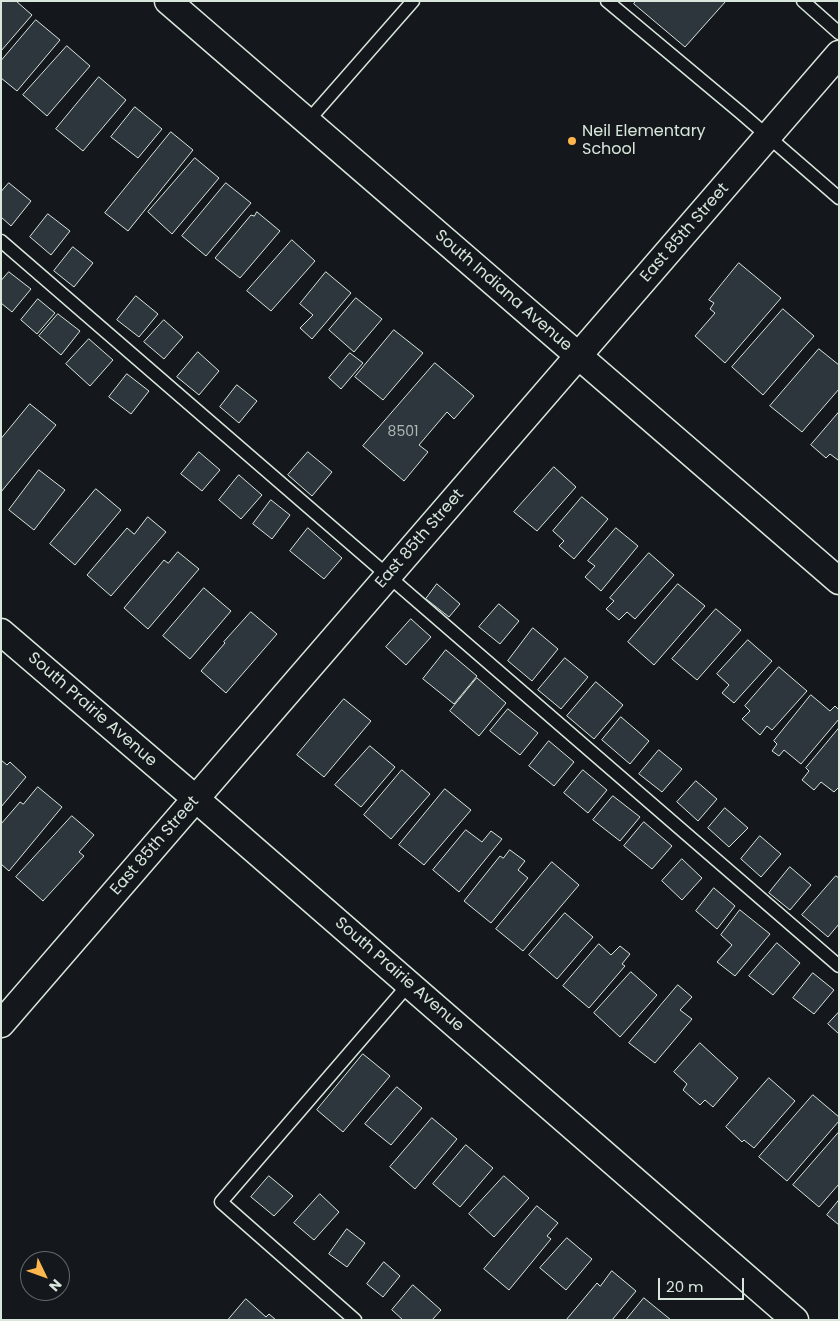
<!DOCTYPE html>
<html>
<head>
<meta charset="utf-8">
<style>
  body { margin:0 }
  #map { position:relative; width:840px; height:1321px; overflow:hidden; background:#14181c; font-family:Poppins,sans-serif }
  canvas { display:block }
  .frame { position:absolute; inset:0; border:2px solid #d8e6dc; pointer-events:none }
  .north { position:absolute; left:20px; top:1251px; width:50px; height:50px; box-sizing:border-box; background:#14181c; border:1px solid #626a69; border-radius:50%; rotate:132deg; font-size:14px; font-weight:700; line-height:20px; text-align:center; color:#d8e6dc }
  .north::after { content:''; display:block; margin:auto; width:18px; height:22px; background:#ffb74d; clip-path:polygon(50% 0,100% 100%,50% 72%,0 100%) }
  .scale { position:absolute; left:658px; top:1278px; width:86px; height:22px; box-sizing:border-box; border:2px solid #d8e6dc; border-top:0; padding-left:6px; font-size:15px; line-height:18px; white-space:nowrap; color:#d8e6dc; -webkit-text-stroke:4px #14181c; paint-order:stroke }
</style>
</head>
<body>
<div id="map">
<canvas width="840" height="1321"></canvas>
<div class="frame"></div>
<div class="north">N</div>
<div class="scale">20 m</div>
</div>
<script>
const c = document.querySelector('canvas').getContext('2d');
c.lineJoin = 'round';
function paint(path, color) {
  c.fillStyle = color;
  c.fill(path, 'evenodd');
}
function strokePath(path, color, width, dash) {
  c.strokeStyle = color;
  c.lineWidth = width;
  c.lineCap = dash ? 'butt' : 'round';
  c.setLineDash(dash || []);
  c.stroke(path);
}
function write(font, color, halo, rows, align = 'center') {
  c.font = font + ' Poppins,sans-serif';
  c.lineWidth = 4;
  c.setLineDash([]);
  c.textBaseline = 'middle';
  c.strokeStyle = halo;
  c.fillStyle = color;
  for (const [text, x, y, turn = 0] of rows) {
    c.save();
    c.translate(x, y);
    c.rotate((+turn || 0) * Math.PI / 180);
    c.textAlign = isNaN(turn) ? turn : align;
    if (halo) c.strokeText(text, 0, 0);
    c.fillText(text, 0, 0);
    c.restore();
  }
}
const building = new Path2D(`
  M1,1H16L32,15L1,51Z
  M636,1H726L685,47L634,4Z
  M36,20L60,40L17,91L1,78V61Z
  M67,46L90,66L47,116L23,95Z
  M99,77L126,100L83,151L56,129Z
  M135,107L162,129L138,158L111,137Z
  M171,132L193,150L128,231L105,213Z
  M195,158L219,178L172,234L148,212Z
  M9,183L31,201L11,226L1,217V192Z
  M226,183L251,203L206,256L182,236Z
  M257,212L280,231L240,278L215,258L251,215L254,216Z
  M48,214L70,231L51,255L30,237Z
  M292,240L315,261L271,311L247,291Z
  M73,247L93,263L74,287L54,271Z
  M739,263L781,298L725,363L695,336L715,313L710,309L714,303L709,300Z
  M9,272L31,289L12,312L1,303V281Z
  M326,272L351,293L312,339L300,328L313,315L300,304Z
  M136,296L158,314L139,337L117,320Z
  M356,298L382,319L354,352L329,330Z
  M38,299L55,313L37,334L21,320Z
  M783,309L814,336L763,395L732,367Z
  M58,314L80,331L61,355L39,336Z
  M164,320L183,337L164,359L144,342Z
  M394,330L423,353L383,400L355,377Z
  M89,339L113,360L90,386L66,364Z
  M819,349L839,365V389L802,432L770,406Z
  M198,352L219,371L199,395L177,377Z
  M350,353L363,363L341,389L329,378Z
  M435,363L474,396L454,419L447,412L419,445L428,452L404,481L363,446Z
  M127,374L149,391L131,414L109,397Z
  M237,385L257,401L239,423L220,407Z
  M30,404L56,425L1,492V439Z
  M839,412V459L838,460L830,454L826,458L811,445Z
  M199,452L220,470L202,491L181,474Z
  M308,452L332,472L312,496L288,475Z
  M554,467L576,487L537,531L514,512Z
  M39,470L65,490L34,530L9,510Z
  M239,475L262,495L241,519L219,500Z
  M96,489L121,510L75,565L50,544Z
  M582,497L608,519L574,559L559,546L564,541L553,531Z
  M271,500L290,515L272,539L253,524Z
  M148,517L166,532L111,596L87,575L127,528L134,534Z
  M308,528L342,558L324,579L290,551Z
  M616,528L638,546L601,591L585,577L595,566L588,561Z
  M178,552L199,569L148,629L124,608L164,560L168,563Z
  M649,553L674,575L635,619L627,612L619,620L606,609L614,601L610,598Z
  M437,584L460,604L449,617L426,599Z
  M678,584L705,606L654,665L628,642Z
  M204,588L231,611L190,659L163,636Z
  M499,604L519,621L500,644L479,627Z
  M716,609L741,630L697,680L672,659Z
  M251,612L277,634L226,693L201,671L225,643L224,642Z
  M411,619L431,637L406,665L386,647Z
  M533,628L558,649L532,681L508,661Z
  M748,640L772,661L734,703L722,693L729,685L717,674Z
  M446,650L477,676L454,704L423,679Z
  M565,658L588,677L561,709L538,690Z
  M779,667L807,691L772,730L767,726L760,735L742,719L750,711L745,706Z
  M477,678L506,703L479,736L450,711Z
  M596,682L623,705L594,739L567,716Z
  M811,695L830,711L835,706L839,710V719L801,764L784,750L779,756L772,751L777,744L774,741Z
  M344,699L371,721L324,777L297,755Z
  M508,709L538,733L520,755L490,731Z
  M621,717L649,741L630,764L602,740Z
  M839,728V787L834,792L821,782L814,790L802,780L809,771L806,768Z
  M549,741L574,762L554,786L529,766Z
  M370,746L395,767L361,807L335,785Z
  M659,750L682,769L662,792L639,774Z
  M1,760L7,765L10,762L26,777L1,807Z
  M402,770L430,794L391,839L364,815Z
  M583,770L607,790L588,813L564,793Z
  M696,781L717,799L698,821L677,802Z
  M38,787L62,807L9,871L1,864V824L20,802L23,804Z
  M445,789L471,810L424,865L399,845Z
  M613,796L640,817L620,841L593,820Z
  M725,808L748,828L729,847L708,828Z
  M72,816L94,835L79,852L84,856L43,901L16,877Z
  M644,822L672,846L652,869L624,846Z
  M466,830L482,842L491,831L502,839L459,892L433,870Z
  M760,836L781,854L761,877L741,859Z
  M510,850L525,861L518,870L528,878L491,923L464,901L500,856L503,858Z
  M682,859L702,878L682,900L662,881Z
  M552,862L579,885L523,951L496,929Z
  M790,867L811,885L790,910L769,893Z
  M836,876L839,878V924L828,937L802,915Z
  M714,888L735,906L717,929L696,911Z
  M740,910L770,934L735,976L717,962L732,945L721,935Z
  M565,913L593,937L557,979L529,955Z
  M777,943L800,963L773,995L749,976Z
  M599,944L611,955L620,946L630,954L622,964L625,966L589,1008L563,986Z
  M631,972L657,995L620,1037L594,1013Z
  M813,973L834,990L814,1014L793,998Z
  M678,985L692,997L680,1010L692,1019L655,1063L629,1043Z
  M839,1012V1034L828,1024Z
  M700,1043L738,1078L713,1107L705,1100L700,1105L683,1090L687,1084L674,1072Z
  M363,1054L390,1076L343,1132L317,1110Z
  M769,1078L795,1101L754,1148L744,1140L742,1142L726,1127Z
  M397,1087L422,1108L391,1145L365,1124Z
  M813,1095L839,1117V1121L787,1181L759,1157Z
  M432,1118L457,1139L415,1189L390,1167Z
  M839,1132V1184L819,1207L793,1185Z
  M466,1145L493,1168L460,1207L433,1184Z
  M269,1176L293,1196L274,1216L251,1197Z
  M504,1176L529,1198L494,1237L469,1214Z
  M320,1194L339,1212L314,1240L294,1223Z
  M839,1200V1225L827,1215Z
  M537,1206L558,1223L547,1236L551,1239L509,1290L484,1269Z
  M347,1229L365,1243L347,1267L329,1254Z
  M567,1238L592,1259L566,1290L540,1268Z
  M384,1262L400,1276L383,1297L367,1284Z
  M612,1271L636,1291L612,1320H566L597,1283L600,1286Z
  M413,1285L441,1310L432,1320H403L392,1310Z
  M644,1298L671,1320H626Z
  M246,1299L266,1317L269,1314L276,1320H228Z`);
paint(building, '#2c363c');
strokePath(building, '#d8e6dc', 1);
const service = new Path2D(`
  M607,1L741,113L839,198
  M803,1L839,33
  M307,122L413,1
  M1,241L839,966
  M355,1320L221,1202L409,984`);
const minor = new Path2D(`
  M168,1L839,581
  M1,632L196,799L795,1320
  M1,1024L839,54`);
strokePath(service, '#d8e6dc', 15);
strokePath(minor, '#d8e6dc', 29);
strokePath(service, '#14181c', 12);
strokePath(minor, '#14181c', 26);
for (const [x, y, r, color] of [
  [572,141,5,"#ffb74d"]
]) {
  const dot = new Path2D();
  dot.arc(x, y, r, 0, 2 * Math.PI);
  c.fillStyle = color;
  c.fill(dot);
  strokePath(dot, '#14181c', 2);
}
write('14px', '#adbab4', null, [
  ["8501",403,432]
]);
write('16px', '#d8e6dc', '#14181c', [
  ["Neil Elementary",582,132],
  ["School",582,150]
], 'left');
write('16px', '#d8e6dc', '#14181c', [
  ["East 85th Street",685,233,-49],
  ["South Indiana Avenue",503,291,41],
  ["East 85th Street",420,539,-49],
  ["South Prairie Avenue",92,710,41],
  ["East 85th Street",155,846,-49],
  ["South Prairie Avenue",399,975,41]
]);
</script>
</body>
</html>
